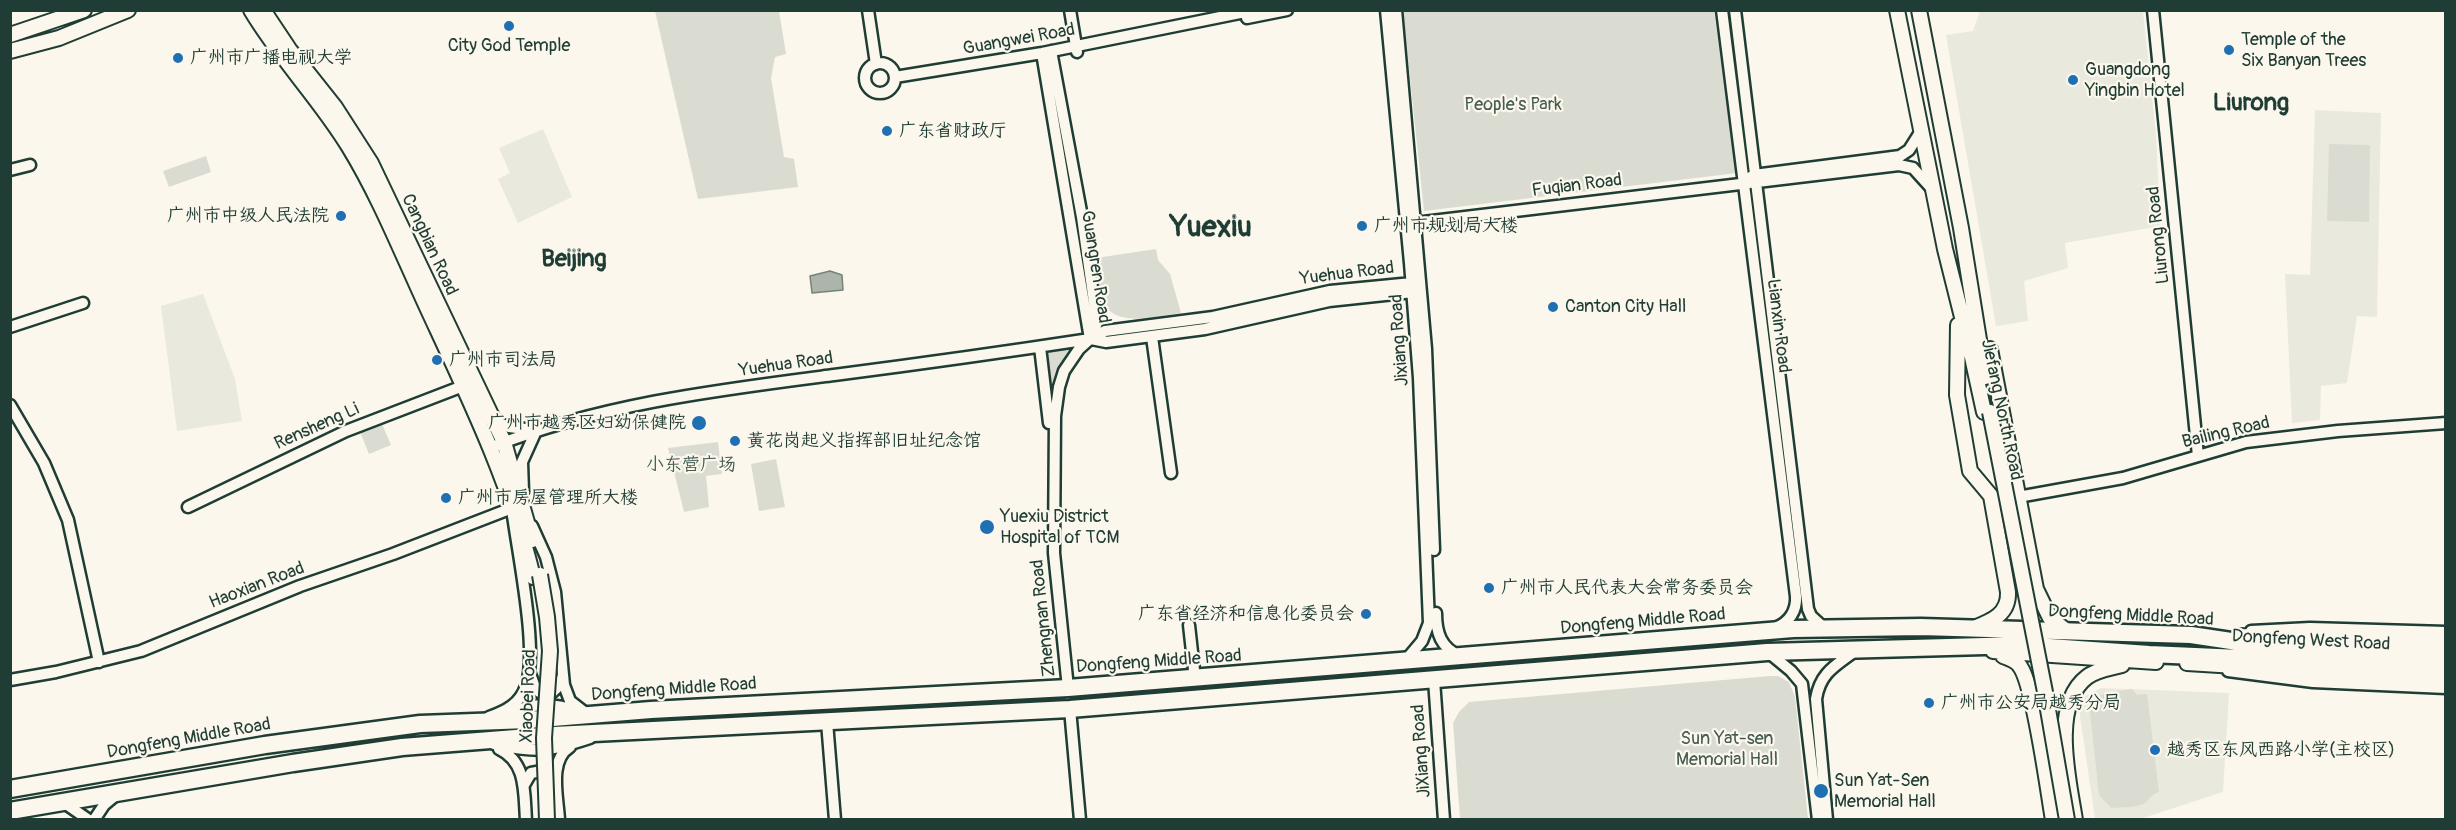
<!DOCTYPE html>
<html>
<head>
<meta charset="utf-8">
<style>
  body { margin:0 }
  #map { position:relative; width:2456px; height:830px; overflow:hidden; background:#fbf7ec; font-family:Pangolin,sans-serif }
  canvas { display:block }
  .frame { position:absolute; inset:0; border:12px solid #1f3d34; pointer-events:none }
</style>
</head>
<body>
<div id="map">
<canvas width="2456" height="830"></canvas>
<div class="frame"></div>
</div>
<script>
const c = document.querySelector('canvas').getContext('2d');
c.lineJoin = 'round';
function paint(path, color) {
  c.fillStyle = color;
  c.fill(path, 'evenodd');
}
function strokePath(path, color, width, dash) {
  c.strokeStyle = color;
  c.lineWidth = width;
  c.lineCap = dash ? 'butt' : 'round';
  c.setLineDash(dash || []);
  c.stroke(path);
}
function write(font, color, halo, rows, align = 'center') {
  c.font = font + ' Pangolin,"LXGW WenKai TC",sans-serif';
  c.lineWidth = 4.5;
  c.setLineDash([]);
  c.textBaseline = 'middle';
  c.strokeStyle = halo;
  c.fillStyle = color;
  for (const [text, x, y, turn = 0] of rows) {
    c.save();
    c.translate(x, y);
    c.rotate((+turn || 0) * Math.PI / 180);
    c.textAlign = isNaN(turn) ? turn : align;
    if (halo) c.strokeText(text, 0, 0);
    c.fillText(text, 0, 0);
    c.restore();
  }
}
paint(new Path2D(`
  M1980,11H2143L2156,134L2160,226L2065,243L2068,268L2024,281L2028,321L1996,326L1946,35L1973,31Z
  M2315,110L2381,113L2377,317L2357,316L2347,383L2321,386L2320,420L2292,423L2285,274L2310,275Z
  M543,129L572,197L518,223L498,179L510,173L499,148Z
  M203,294L235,379L242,421L177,431L161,306Z
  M2101,688L2229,693L2223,792L2140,819H2095L2079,709L2085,696Z`), '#eae9de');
paint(new Path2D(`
  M655,11H779L786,54L775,57L771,78L784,157L794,159L798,187L698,199Z
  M1403,11H1714L1737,173L1424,211Z
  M2329,144L2370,145L2369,222L2327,221Z
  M206,156L211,172L169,187L163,171Z
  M1156,249L1158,260L1170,274L1181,313C1156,316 1116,329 1102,301C1097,289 1098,271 1096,258Z
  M1073,348L1058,370L1051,399L1045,353Z
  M382,424L391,445L369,454L360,432Z
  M718,442L722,474L706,476L709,507L684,512L668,448Z
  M776,459L785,507L759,511L751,464Z
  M1770,676H1778L1789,682L1795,697L1808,819H1460L1453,723L1459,712L1469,702Z
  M2132,689L2137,695L2147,694L2159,792C2151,794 2150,800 2143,804C2134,808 2121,807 2111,808L2099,795L2090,712L2096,698L2105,693Z`), '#dbdcd1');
const water = new Path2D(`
  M830,271L842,275L843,290L812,293L810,276Z`);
paint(water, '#adb4aa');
strokePath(water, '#74847b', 1.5);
const minor = new Path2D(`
  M868,10L876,64
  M1070,10L1077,52
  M1386,10L1410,263L1419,378L1429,623L1422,641L1406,660
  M1396,10L1426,349L1434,550
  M1722,10L1796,596C1797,611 1789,623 1775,628
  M1735,10L1808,609L1811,616L1823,627
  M2153,10L2198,456
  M1247,18L1287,10
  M1051,51L1082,217L1097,323L1090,339L1079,349L1064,371L1059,387L1055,416L1054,553L1068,688
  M1042,53L1090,339
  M865 78a15 15 0 1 1 30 0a15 15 0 1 1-30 0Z
  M895,77L1042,53L1255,10
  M10,170L30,165
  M1749,178L1754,175L1900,156L1909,150L1921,131
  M1415,223L1899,165L1913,168L1932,189
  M10,327L83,303
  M1152,337L1171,473
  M1091,339L1106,342L1205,329L1329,301L1413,292L1417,289
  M1040,347L1049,423
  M10,405L44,463L68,520L99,662
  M493,420L509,427L533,430
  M492,447C601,404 718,390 834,375C919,364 1005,352 1090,339L1105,331L1213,317L1330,291L1412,283L1420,288
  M523,492L522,462L536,431
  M2018,497L2123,478L2246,442L2338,431L2446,423
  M188,507L346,431L463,386
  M532,526L546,557L555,592L564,685L570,701L588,715
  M1436,613C1436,633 1441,648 1460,656
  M1189,625L1195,679
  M2251,631L2310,628L2446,632
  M1768,652L1791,671L1802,684L1818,820
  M2228,671L2313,682L2446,688
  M530,674L536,690C550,700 559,689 563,675
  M10,680L56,672L141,651L300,586L393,554L512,508C517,550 539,651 526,686C520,704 506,711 489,717
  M1434,680L1444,820
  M1070,709L1080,820
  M511,713C535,702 555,703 579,712
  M827,722L835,820
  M494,744C538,753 548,752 590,738
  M499,749C527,762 524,793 526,820
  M524,785L531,773L542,771L551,774
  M63,802L89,820
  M94,820L104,805L116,795
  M559,820C558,798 548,760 570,747
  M1827,820L1816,699C1820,673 1835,666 1855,651`);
const major = new Path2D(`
  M251,10C280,59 320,99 349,147C379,196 401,251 425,303C466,392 510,481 533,577
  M263,10L289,49L335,107L371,163L504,442L532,540
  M1897,10L1945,249L1972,357L1984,412
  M1919,10L1961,228L1985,377
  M10,35L84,10
  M10,51L59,38L128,10
  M1958,325L1957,395L1970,471L1991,496L2008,592C2009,614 1992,621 1974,628
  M1990,349L2036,589L2050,618L2068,632
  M2238,636L2446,643
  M1993,651L2156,662
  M2003,656C2008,658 2015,660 2019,665C2034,682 2048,792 2053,820
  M2187,663L2446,679
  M2075,820C2069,781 2050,705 2087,677C2096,670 2110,668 2122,665`);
const highway = new Path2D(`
  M10,789L265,745L420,724L528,720L651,710L1068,688L1793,629L1921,627L2191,635L2251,644L2446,655
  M10,811L293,763L402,747L554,735L1070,709L1767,652L2021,645L2149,654L2446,667`);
strokePath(minor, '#1f3d34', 15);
strokePath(major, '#1f3d34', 18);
strokePath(highway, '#1f3d34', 21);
strokePath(minor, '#fbf7ec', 10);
strokePath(major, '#fbf7ec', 14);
strokePath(highway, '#fbf7ec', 16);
const majorBridge = new Path2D(`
  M1990,412L2045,692L2067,820
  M540,575L547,617L550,651L544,738L547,820`);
strokePath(majorBridge, '#1f3d34', 18, []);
strokePath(majorBridge, '#fbf7ec', 14);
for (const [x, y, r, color] of [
  [509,26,6,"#1f6fb2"],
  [2229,50,6,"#1f6fb2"],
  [178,58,6,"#1f6fb2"],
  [2073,80,6,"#1f6fb2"],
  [887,131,6,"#1f6fb2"],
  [341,216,6,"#1f6fb2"],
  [1362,226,6,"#1f6fb2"],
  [1553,307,6,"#1f6fb2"],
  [437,360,6,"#1f6fb2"],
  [699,423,8,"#1f6fb2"],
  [735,441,6,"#1f6fb2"],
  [446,498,6,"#1f6fb2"],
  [987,527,8,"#1f6fb2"],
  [1489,588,6,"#1f6fb2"],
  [1366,614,6,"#1f6fb2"],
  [1929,703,6,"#1f6fb2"],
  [2155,750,6,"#1f6fb2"],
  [1821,791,8,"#1f6fb2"]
]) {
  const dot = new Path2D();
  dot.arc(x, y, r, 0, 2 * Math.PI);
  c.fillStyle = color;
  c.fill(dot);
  strokePath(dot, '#fbf7ec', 2);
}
write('18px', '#1f3d34', '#fbf7ec', [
  ["Guangwei Road",1019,40,-10],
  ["Fuqian Road",1577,186,-7],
  ["Liurong Road",2159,235,-96],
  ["Cangbian Road",429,245,65],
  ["Guangren Road",1095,267,81],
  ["Yuehua Road",1347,274,-7],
  ["Lianxin Road",1778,326,83],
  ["Jixiang Road",1400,340,-94],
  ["Yuehua Road",786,365,-8],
  ["Jiefang North Road",2001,410,78],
  ["Rensheng Li",317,427,-24],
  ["Bailing Road",2226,433,-13],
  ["Haoxian Road",257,586,-21],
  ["Dongfeng Middle Road",2131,616,3],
  ["Zhengnan Road",1044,618,-96],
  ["Dongfeng Middle Road",1643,622,-5],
  ["Dongfeng West Road",2311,641,3],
  ["Dongfeng Middle Road",1159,662,-4],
  ["Dongfeng Middle Road",674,690,-4],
  ["Xiaobei Road",529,696,-88],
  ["Dongfeng Middle Road",189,739,-10],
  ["JiXiang Road",1422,751,-94]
]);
write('18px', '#1f3d34', '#fbf7ec', [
  ["Temple of the",2241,40],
  ["Six Banyan Trees",2241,61],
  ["City God Temple",509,46,"center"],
  ["广州市广播电视大学",190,58],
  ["Guangdong",2085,70],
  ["Yingbin Hotel",2085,91],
  ["广东省财政厅",899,131],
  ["广州市中级人民法院",329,216,"right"],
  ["广州市规划局大楼",1374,226],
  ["Canton City Hall",1565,307],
  ["广州市司法局",449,360],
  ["广州市越秀区妇幼保健院",686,423,"right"],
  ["黄花岗起义指挥部旧址纪念馆",747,441],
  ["广州市房屋管理所大楼",458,498],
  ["Yuexiu District",1000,517],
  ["Hospital of TCM",1000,538],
  ["广州市人民代表大会常务委员会",1501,588],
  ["广东省经济和信息化委员会",1354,614,"right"],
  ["广州市公安局越秀分局",1941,703],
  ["越秀区东风西路小学(主校区)",2167,750],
  ["Sun Yat-Sen",1834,781],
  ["Memorial Hall",1834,802]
], 'left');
write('18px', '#455d53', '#fbf7ec', [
  ["People's Park",1513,105],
  ["小东营广场",691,465],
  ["Sun Yat-sen",1727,739],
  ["Memorial Hall",1727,760]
]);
write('bold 24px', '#1f3d34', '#fbf7ec', [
  ["Liurong",2251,104],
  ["Beijing",574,260]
]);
write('bold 30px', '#1f3d34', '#fbf7ec', [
  ["Yuexiu",1211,228]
]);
</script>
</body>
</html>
